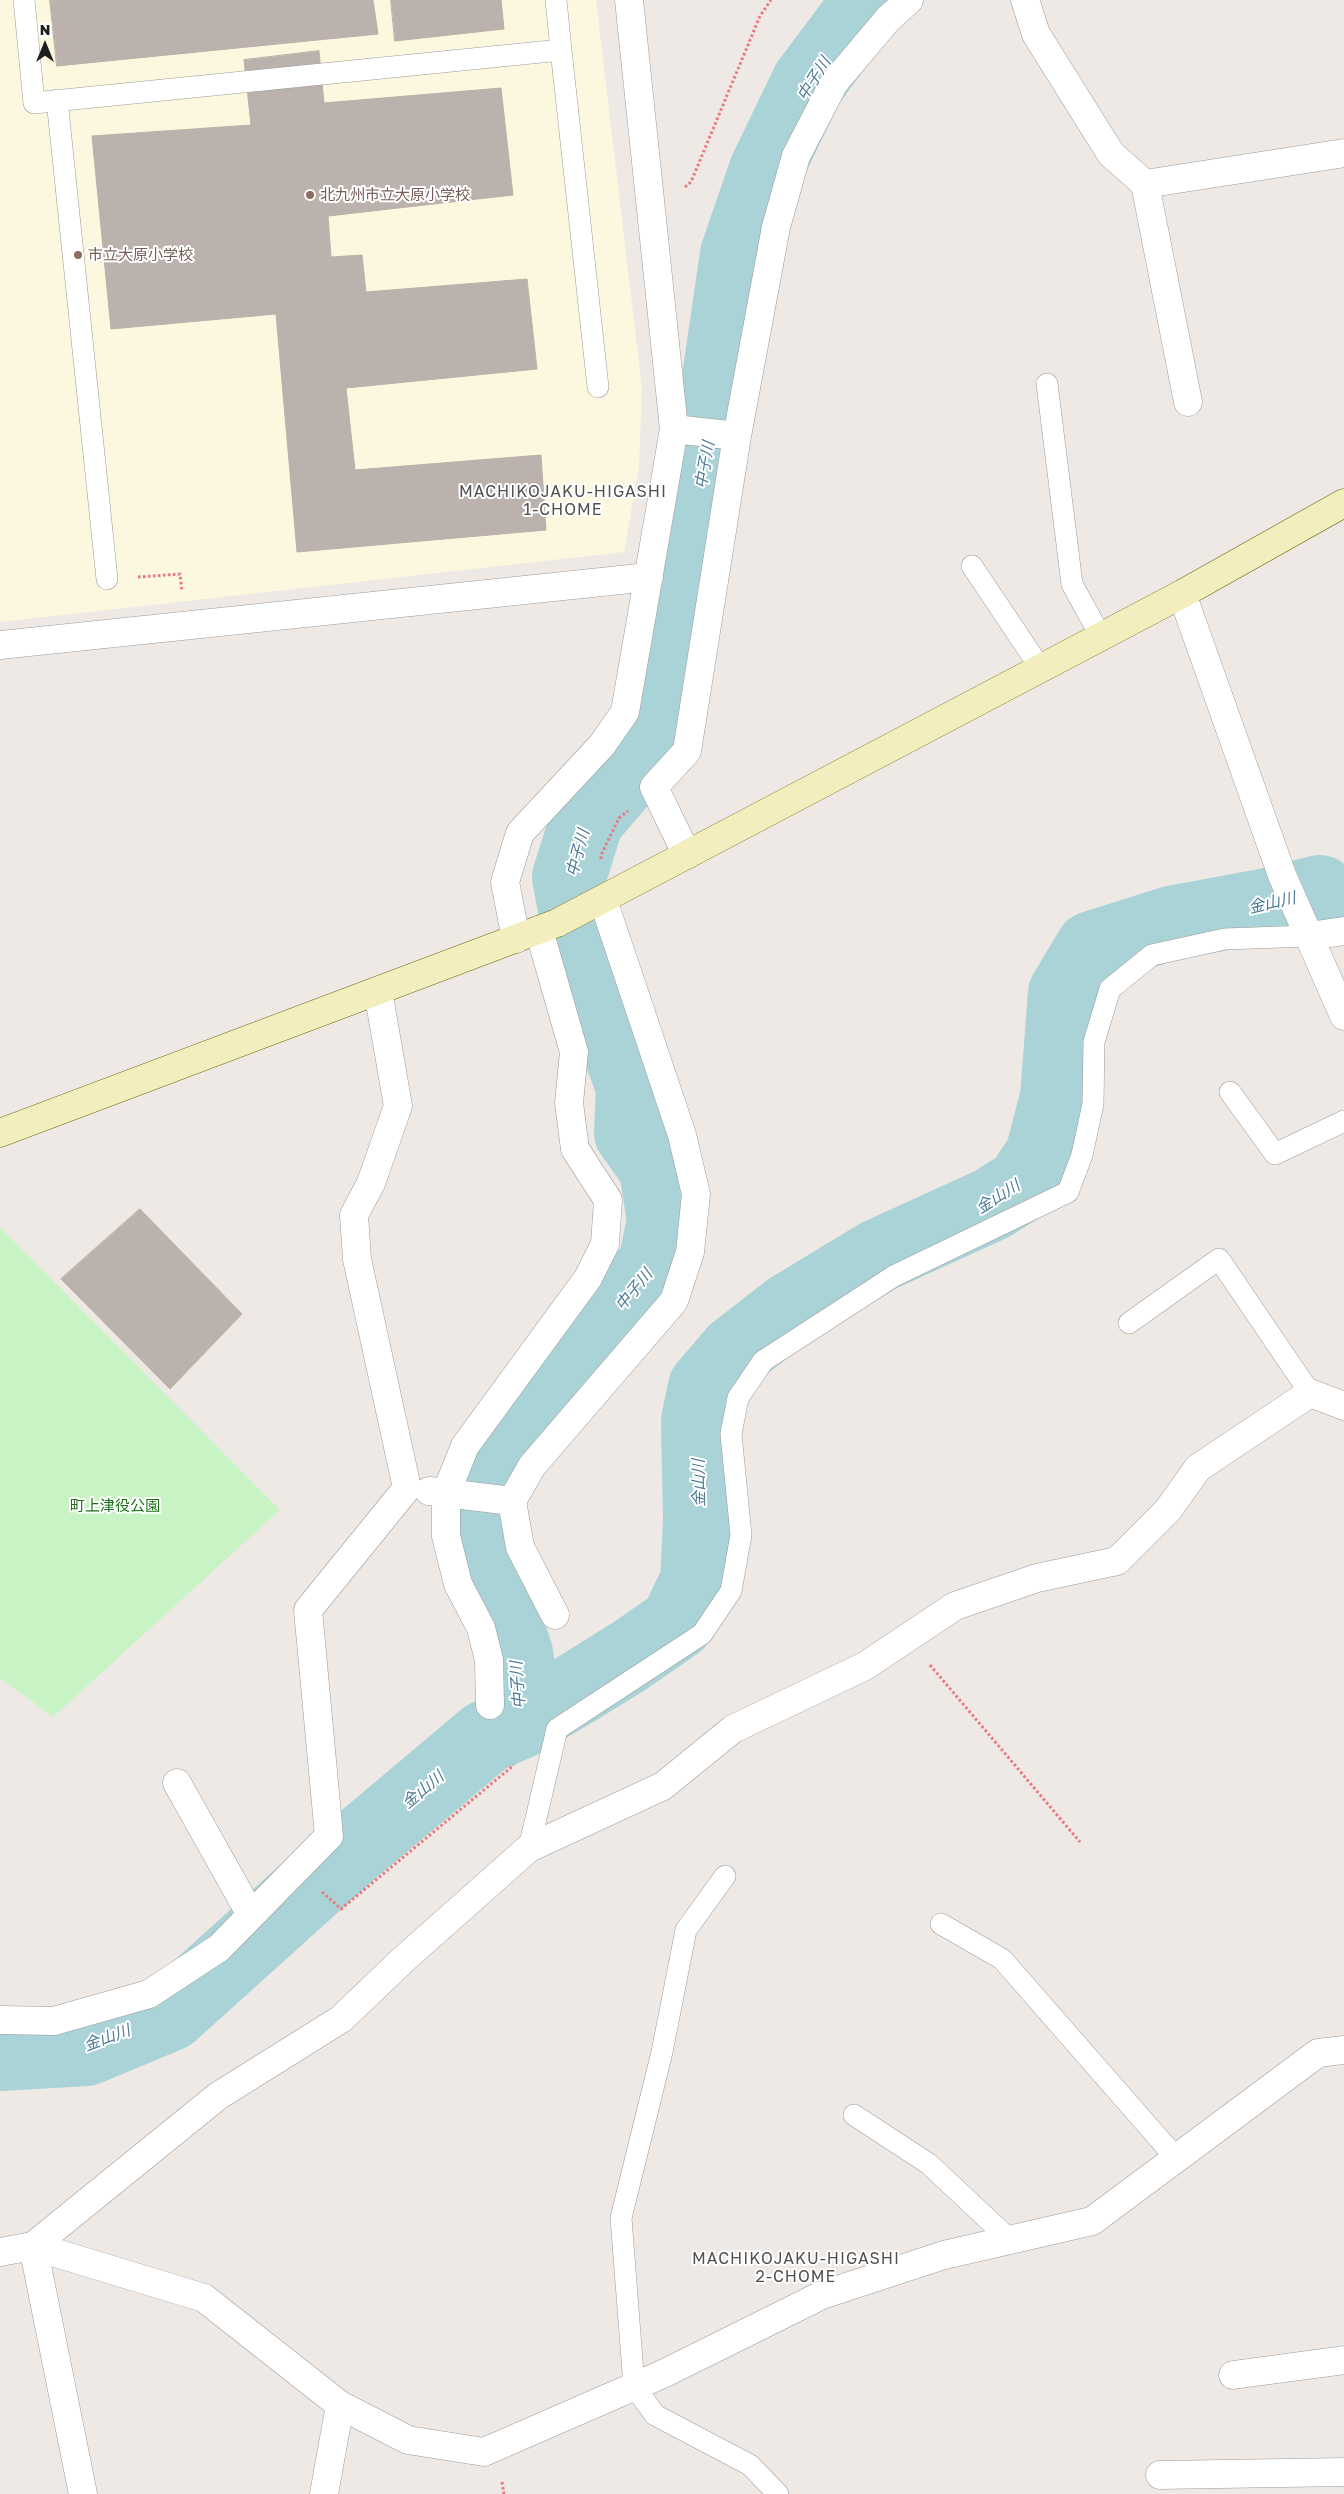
<!DOCTYPE html>
<html>
<head>
<meta charset="utf-8">
<style>
  body { margin:0 }
  #map { position:relative; width:1344px; height:2494px; overflow:hidden; background:#eee9e5; font-family:"Golos Text",sans-serif }
  canvas { display:block }
  .north { position:absolute; left:20px; top:20px; width:50px; height:50px; -webkit-text-stroke:4px #fff; paint-order:stroke; rotate:0deg; font-size:14px; font-weight:700; line-height:20px; text-align:center; color:#1e1e1e }
  .north::after { content:''; display:block; margin:auto; width:18px; height:22px; background:#1e1e1e; clip-path:polygon(50% 0,100% 100%,50% 72%,0 100%) }
</style>
</head>
<body>
<div id="map">
<canvas width="1344" height="2494"></canvas>
<div class="north">N</div>
</div>
<script>
const c = document.querySelector('canvas').getContext('2d');
c.lineJoin = 'round';
function paint(path, color) {
  c.fillStyle = color;
  c.fill(path, 'evenodd');
}
function strokePath(path, color, width, dash) {
  c.strokeStyle = color;
  c.lineWidth = width;
  c.lineCap = dash ? 'butt' : 'round';
  c.setLineDash(dash || []);
  c.stroke(path);
}
function write(font, color, halo, rows, align = 'center') {
  c.font = font + ' "Golos Text","Noto Sans JP",sans-serif';
  c.lineWidth = 4;
  c.setLineDash([]);
  c.textBaseline = 'middle';
  c.strokeStyle = halo;
  c.fillStyle = color;
  for (const [text, x, y, turn = 0] of rows) {
    c.save();
    c.translate(x, y);
    c.rotate((+turn || 0) * Math.PI / 180);
    c.textAlign = isNaN(turn) ? turn : align;
    if (halo) c.strokeText(text, 0, 0);
    c.fillText(text, 0, 0);
    c.restore();
  }
}
paint(new Path2D(`
  M0,0H596L642,389L639,465L624,552L0,622Z`), '#fcf8df');
paint(new Path2D(`
  M0,1227L280,1510L53,1717L0,1678Z`), '#c8f4c5');
strokePath(new Path2D(`
  M1320,892L1344,885`), '#a9d3d7', 12);
strokePath(new Path2D(`
  M520,1722V1683L516,1653L484,1558L488,1483L517,1434L655,1264L664,1221L656,1168L631,1133L633,1087L583,951L569,877L587,820L657,738L714,412L737,254L766,170L808,83L870,0
  M0,2054L86,2049L170,2014L353,1849L486,1737L520,1722L578,1688L631,1655L677,1623L697,1581L700,1521L698,1421L705,1387L735,1352L789,1310L878,1256L992,1204L1022,1185L1042,1155L1057,1097L1065,993L1092,948L1171,923L1263,906L1320,892`), '#a9d3d7', 74);
const building = new Path2D(`
  M50,0H373L378,34L57,66Z
  M391,0H501L504,29L395,41Z
  M319,51L324,103L501,88L513,195L328,216L331,257L362,255L366,292L527,279L537,369L346,388L355,470L541,455L546,530L297,552L276,314L111,329L92,136L251,125L244,60Z
  M140,1209L242,1314L170,1389L61,1279Z`);
paint(building, '#bbb2ae');
strokePath(building, '#beafa8', 1);
const lane = new Path2D(`
  M24,0L34,103L561,50L598,387
  M556,0L561,50
  M57,100L107,579
  M1047,384L1072,584L1101,637
  M972,566L1041,669
  M1230,1092L1275,1154L1344,1121
  M1129,1323L1219,1259L1310,1393
  M529,1848L557,1729L702,1634L731,1591L741,1535L731,1434L738,1398L763,1361L894,1276L1068,1192L1082,1155L1093,1104L1094,1042L1110,989L1152,955L1225,939L1309,936
  M725,1876L686,1930L662,2052L621,2218L634,2386L655,2415L750,2465L778,2494
  M941,1924L1002,1959L1176,2158
  M854,2115L929,2164L1010,2240`);
const street = new Path2D(`
  M1025,0L1036,34L1111,154L1145,184L1344,153
  M1145,184L1188,402
  M674,429L737,436
  M1182,594L1282,875L1344,1016
  M0,645L649,577
  M687,855L654,787L687,751L737,436L776,227L796,156L834,83L888,19L909,0
  M1309,936L1344,931
  M516,939L505,882L520,833L602,745L625,712L674,429L629,0
  M429,1491L512,1501
  M555,1615L520,1547L512,1501L532,1466L674,1301L690,1252L696,1194L682,1135L603,900
  M490,1705L489,1660L481,1628L458,1584L446,1536V1493L465,1446L588,1278L605,1244L608,1200L575,1149L569,1103L574,1052L539,930
  M177,1783L251,1915
  M0,2020L54,2021L149,1994L219,1948L329,1836L308,1610L407,1488L357,1259L354,1215L371,1183L398,1106L378,991
  M33,2246L218,2096L341,2019L405,1958L529,1848L663,1786L733,1729L865,1666L955,1606L1037,1578L1117,1561L1168,1510L1198,1468L1310,1393L1344,1406
  M33,2246L83,2494
  M0,2252L33,2246L204,2298L340,2405L408,2440L484,2452L665,2373L822,2295L944,2255L1092,2221L1318,2053L1344,2050
  M1233,2375L1344,2360
  M1160,2475L1344,2472
  M324,2494L340,2405`);
const secondary = new Path2D(`
  M0,1133L557,923L1182,594L1344,503`);
strokePath(lane, '#9b9b9b', 22);
strokePath(street, '#9b9b9b', 29);
strokePath(secondary, '#6a670f', 29);
strokePath(new Path2D(`
  M685,187L691,182L760,16L771,0
  M138,577L180,574L182,591
  M601,859V855L619,818L628,811
  M930,1665L1080,1842
  M322,1892L341,1909L514,1765
  M502,2482L504,2494`), '#ec777c', 3, [2.5, 2.5]);
strokePath(lane, '#fff', 21);
strokePath(street, '#fff', 28);
strokePath(secondary, '#f3eebd', 28);
for (const [x, y, r, color] of [
  [310,195,5,"#8d6e63"],
  [78,255,5,"#8d6e63"]
]) {
  const dot = new Path2D();
  dot.arc(x, y, r, 0, 2 * Math.PI);
  c.fillStyle = color;
  c.fill(dot);
  strokePath(dot, '#fff', 2);
}
write('15px', '#785e54', '#fff', [
  ["北九州市立大原小学校",320,195],
  ["市立大原小学校",88,255]
], 'left');
write('15px', '#1c7116', '#fff', [
  ["町上津役公園",115,1506]
]);
write('italic 16px', '#4c7b95', '#fff', [
  ["中子川",814,79,-58],
  ["中子川",705,465,-80],
  ["中子川",578,853,-75],
  ["金山川",1272,903,-13],
  ["金山川",998,1197,-32],
  ["中子川",634,1290,-51],
  ["金山川",699,1483,-91],
  ["中子川",518,1685,-94],
  ["金山川",423,1790,-40],
  ["金山川",107,2038,-20]
]);
c.letterSpacing = '1px';
write('16px', '#515151', '#fff', [
  ["MACHIKOJAKU-HIGASHI",563,492],
  ["1-CHOME",563,510],
  ["MACHIKOJAKU-HIGASHI",796,2259],
  ["2-CHOME",796,2277]
]);
c.letterSpacing = '0px';
</script>
</body>
</html>
